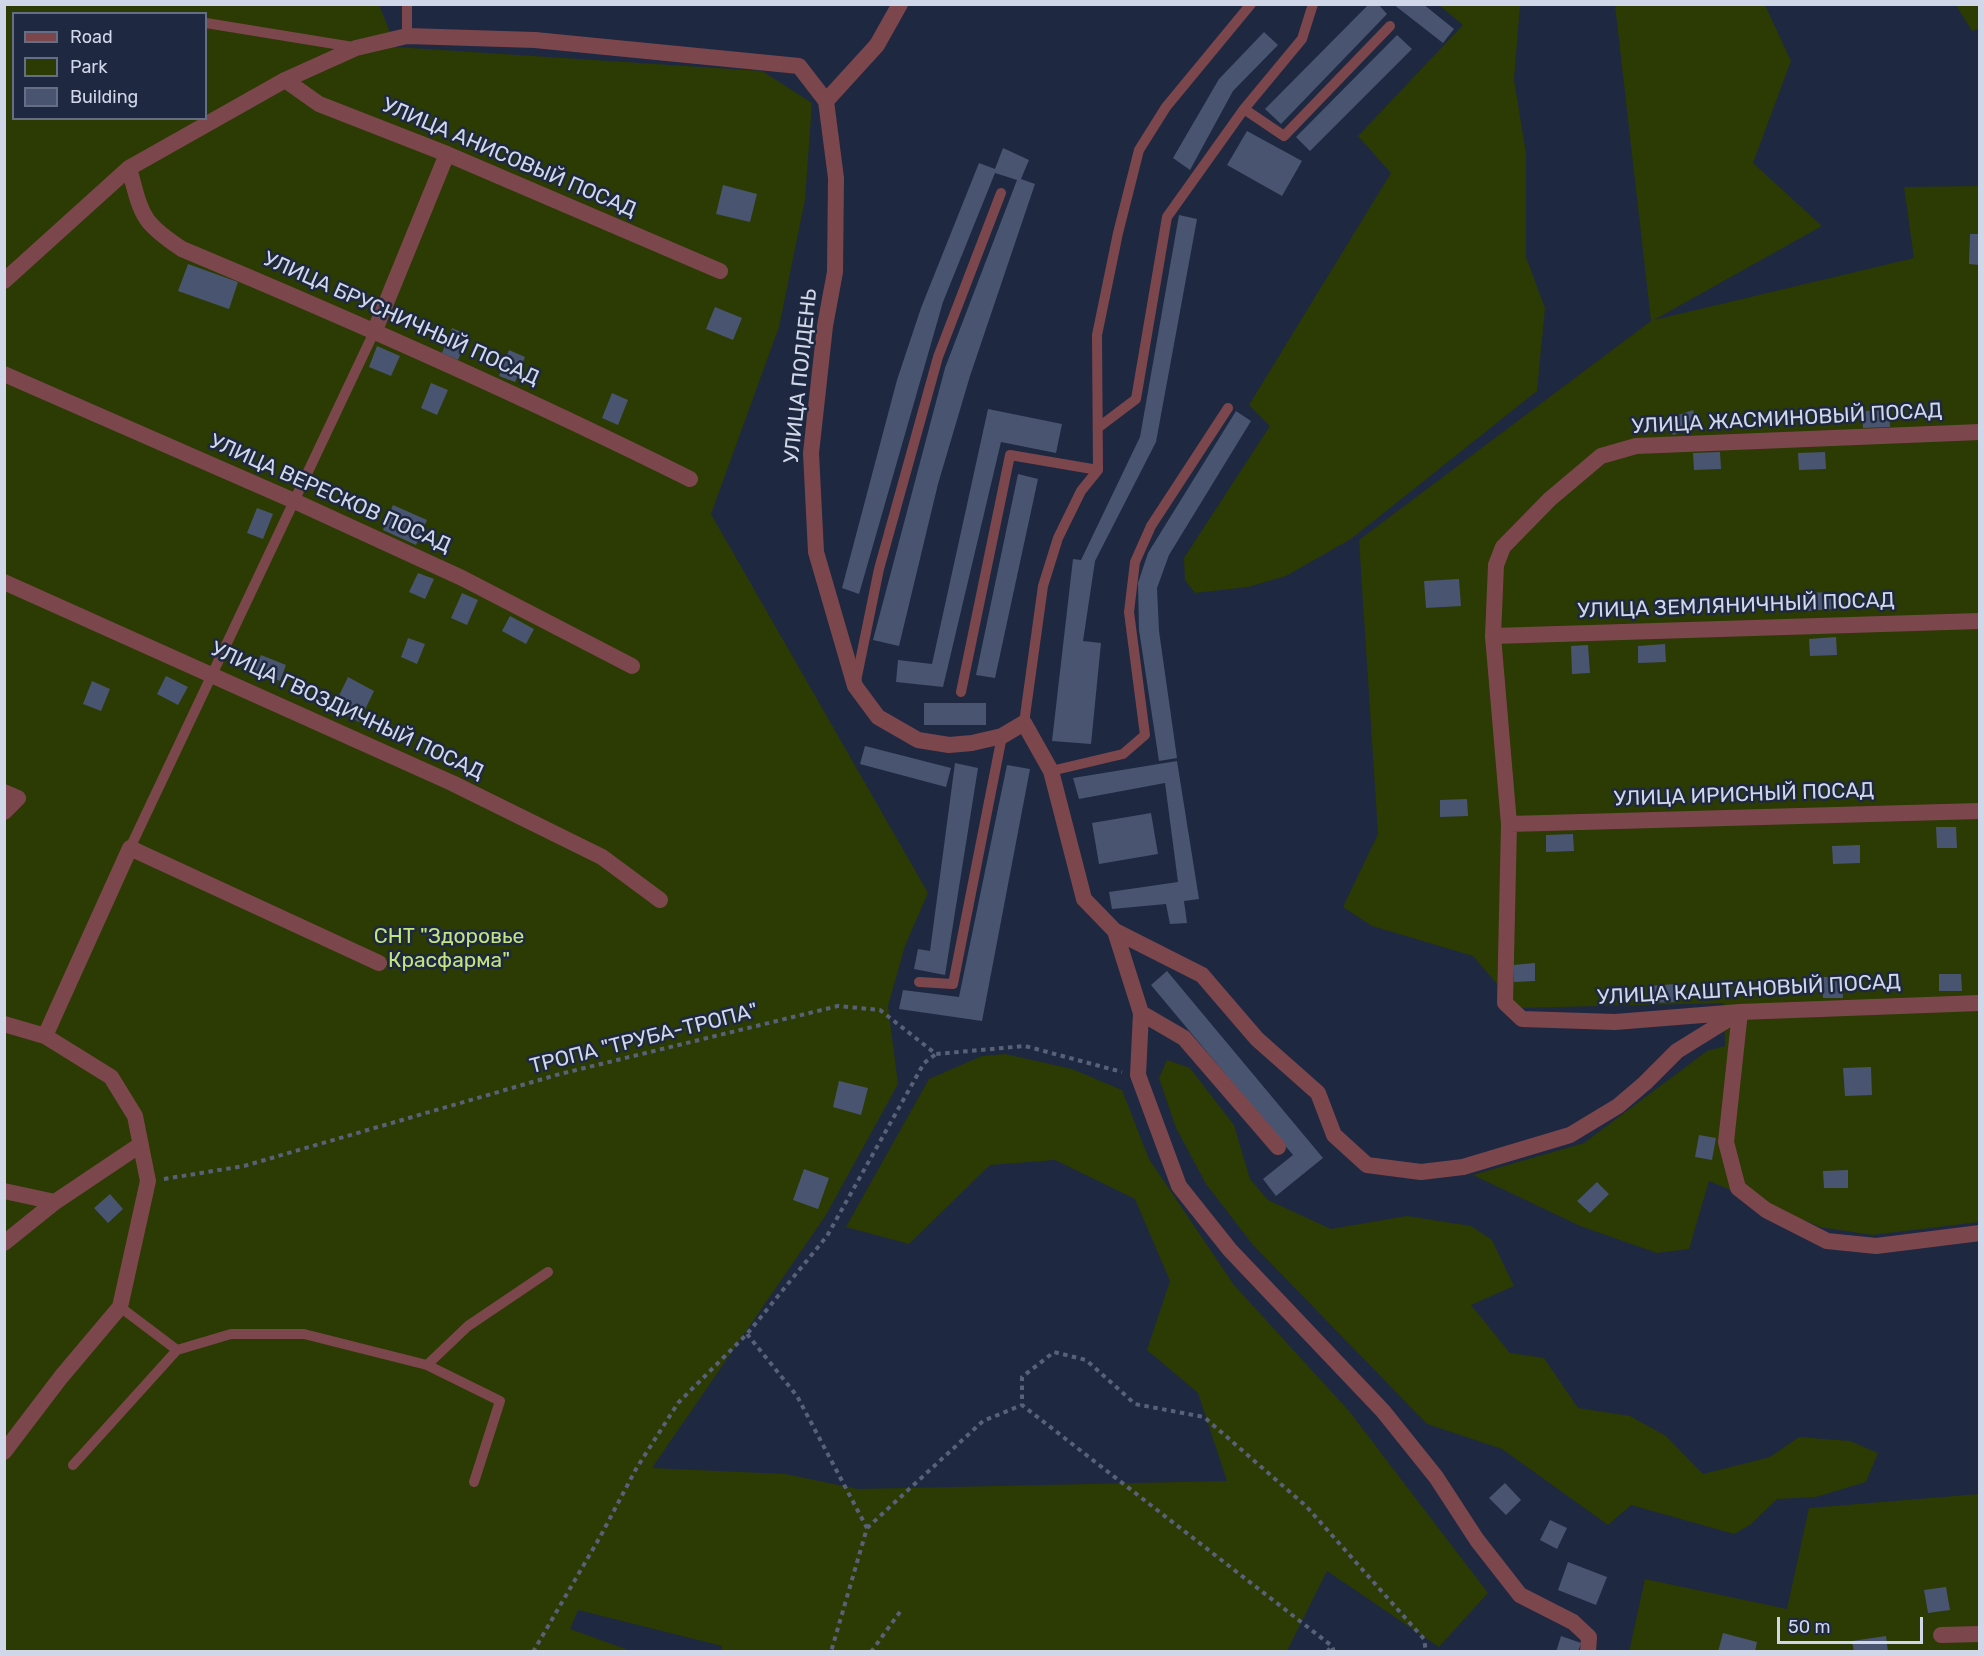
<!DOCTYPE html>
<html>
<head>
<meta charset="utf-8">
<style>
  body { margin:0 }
  #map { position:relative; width:1984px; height:1656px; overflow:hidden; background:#1e2840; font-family:Rubik,sans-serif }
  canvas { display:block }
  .frame { position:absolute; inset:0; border:6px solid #d0d7e8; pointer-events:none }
  .legend { position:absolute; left:12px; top:12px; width:195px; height:108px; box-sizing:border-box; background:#1e2840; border:2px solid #656e83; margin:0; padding:8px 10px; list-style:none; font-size:18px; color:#d0d7e8 }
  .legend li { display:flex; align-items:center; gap:12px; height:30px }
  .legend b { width:30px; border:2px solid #656e83 }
  .scale { position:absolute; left:1777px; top:1617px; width:146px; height:27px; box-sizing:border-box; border:3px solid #d0d7e8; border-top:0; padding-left:8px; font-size:18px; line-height:21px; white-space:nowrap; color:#d0d7e8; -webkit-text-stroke:4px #1e2840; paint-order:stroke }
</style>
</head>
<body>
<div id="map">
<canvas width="1984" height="1656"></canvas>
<div class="frame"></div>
<ul class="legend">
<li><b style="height:8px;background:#7c464d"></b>Road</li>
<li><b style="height:16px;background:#2c3a04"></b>Park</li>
<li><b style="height:16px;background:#495470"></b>Building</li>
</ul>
<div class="scale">50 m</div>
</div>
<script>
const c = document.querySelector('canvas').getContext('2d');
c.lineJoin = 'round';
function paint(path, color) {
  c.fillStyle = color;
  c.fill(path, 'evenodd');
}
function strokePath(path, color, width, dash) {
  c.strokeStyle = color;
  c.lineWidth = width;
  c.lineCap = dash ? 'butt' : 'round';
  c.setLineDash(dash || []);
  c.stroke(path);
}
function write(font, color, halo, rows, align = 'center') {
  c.font = font + ' Rubik,sans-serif';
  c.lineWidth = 5;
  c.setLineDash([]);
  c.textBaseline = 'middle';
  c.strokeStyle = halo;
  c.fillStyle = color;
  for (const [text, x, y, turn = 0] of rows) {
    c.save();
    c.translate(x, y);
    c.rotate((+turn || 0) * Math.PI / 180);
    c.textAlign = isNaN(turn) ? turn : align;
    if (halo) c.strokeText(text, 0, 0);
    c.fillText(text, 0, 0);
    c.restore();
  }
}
paint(new Path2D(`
  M5,5H379L396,47L762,71L812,103L805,200L779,327L711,514L928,893L905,946L888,1006L898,1084L826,1215L652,1468L785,1474L858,1489L1227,1481L1198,1393L1147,1350L1170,1281L1135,1199L1055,1160L990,1165L909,1244L846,1227L929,1079L982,1056L1005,1054L1072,1069L1122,1090L1149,1159L1234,1285L1349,1411L1488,1593L1439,1647L1327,1571L1287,1651H722V1646L578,1610L570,1629L631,1651L5,1652ZM14,14H206V118H14Z
  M1439,5H1520L1514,80L1526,153V257L1545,308L1537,391L1351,539L1286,576L1248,587L1195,593L1185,580L1184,558L1270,426L1249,405L1391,173L1358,136L1463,25Z
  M1615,5H1765L1791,61L1753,163L1822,226L1654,320L1914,258L1904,187L1979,186V1222L1872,1235L1820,1227L1709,1181L1689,1249L1657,1253L1580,1226L1473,1175L1584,1143L1707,1051L1725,1046L1724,1003L1518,1008L1473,956L1372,926L1343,907L1378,834L1359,540L1651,321Z
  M1956,5H1979V29L1972,31Z
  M1167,1060L1190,1068L1234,1125L1250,1179L1268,1200L1331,1229L1407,1216L1471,1226L1492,1240L1514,1286L1471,1305L1510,1353L1544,1358L1578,1408L1630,1416L1666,1436L1703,1474L1770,1457L1799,1437L1850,1441L1878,1453L1866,1482L1816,1497L1777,1499L1750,1525L1734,1534L1631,1505L1608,1525L1502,1449L1427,1424L1253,1245L1206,1184L1176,1128L1159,1078Z
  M1979,1494V1651L1629,1652L1645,1579L1787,1609L1809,1508Z`), '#2c3a04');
paint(new Path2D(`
  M1369,4H1378L1387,14L1281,124L1265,109Z
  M1393,4H1423L1454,29L1443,43Z
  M1264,32L1278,45L1233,91L1190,170L1173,158L1219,79Z
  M1397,35L1412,49L1310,151L1296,137Z
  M1247,131L1302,161L1282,196L1227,165Z
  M1003,148L1029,160L1021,179L1035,184L970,376L938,484L899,646L873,640L945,368L1017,180L995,173L943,302L859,594L842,588L897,380L921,308L979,163L995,169Z
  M723,185L757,194L750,222L716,214Z
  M1179,215L1197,219L1156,442L1095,561L1083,641L1101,643L1091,744L1052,741L1073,559L1081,560L1140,437Z
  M1970,234H1980V265L1969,264Z
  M188,264L238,282L229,309L178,291Z
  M715,307L742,318L733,340L706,329Z
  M452,328L468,335L458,360L442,353Z
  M377,346L400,356L391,376L369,367Z
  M509,350L525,357L515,382L499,376Z
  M431,383L448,390L437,415L421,408Z
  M612,393L628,400L618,425L602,418Z
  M988,409L1062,424L1056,453L1001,442L943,687L896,682L898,660L932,664Z
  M1693,410L1699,426L1673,435L1667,419Z
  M1889,410L1890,427L1863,428L1862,411Z
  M1236,411L1251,421L1169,555L1157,588L1159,631L1177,758L1159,761L1139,630L1138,583L1148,553Z
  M1720,452L1721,469L1694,470L1693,453Z
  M1825,452L1826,469L1799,470L1798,453Z
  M1018,474L1038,479L995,678L976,675Z
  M393,505L427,520L416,545L383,530Z
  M257,508L273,514L263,539L247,533Z
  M418,573L434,579L425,599L409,592Z
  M1459,579L1461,606L1426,608L1424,581Z
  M1834,592V609L1807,611L1806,593Z
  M462,593L478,600L467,625L451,618Z
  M510,616L534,629L526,644L502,631Z
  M1836,637L1837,655L1810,656L1809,639Z
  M408,638L425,644L417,664L401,657Z
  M1665,644L1666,662L1638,663V646Z
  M1588,645L1590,673L1572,674L1571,646Z
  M261,655L286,665L280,681L254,671Z
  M166,676L188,687L178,705L157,694Z
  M348,677L374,691L359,722L333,708Z
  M92,681L110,689L101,711L83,704Z
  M924,703H986V725H924Z
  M865,746L951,768L946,787L860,764Z
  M1177,761L1199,899L1184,901L1187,923L1170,924L1166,904L1112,909L1109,892L1178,882L1165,783L1079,799L1073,778Z
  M955,763L978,768L945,975L914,969L918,949L930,951Z
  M1007,765L1030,769L982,1021L899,1009L903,990L959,997Z
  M1467,799L1468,816L1440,817V800Z
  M1151,813L1158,854L1099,864L1092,823Z
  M1936,827H1956L1957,848H1937Z
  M1573,834L1574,851L1546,852V835Z
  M1860,845V863L1833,864L1832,846Z
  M1535,963V981L1514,982L1513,965Z
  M1167,971L1323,1158L1276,1196L1263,1179L1293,1155L1151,985Z
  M1939,974H1961L1962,991H1939Z
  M1822,977H1842L1843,998H1823Z
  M1676,984L1677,1002L1650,1003L1649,986Z
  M1871,1067L1872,1095L1845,1096L1843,1068Z
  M839,1081L868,1088L861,1115L833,1107Z
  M1699,1135L1716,1138L1712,1160L1695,1157Z
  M804,1169L829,1178L818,1209L793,1200Z
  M1848,1170V1188H1824L1823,1171Z
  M1597,1182L1609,1194L1590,1213L1577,1201Z
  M110,1194L123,1209L108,1223L94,1208Z
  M1505,1483L1521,1500L1506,1515L1489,1498Z
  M1550,1520L1567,1528L1557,1549L1540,1540Z
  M1568,1562L1607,1577L1596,1605L1558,1590Z
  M1946,1587L1950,1610L1928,1613L1924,1590Z
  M1723,1633L1757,1642L1755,1652H1718Z
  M1561,1636L1581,1643L1578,1652H1556Z
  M1886,1636L1888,1652H1854L1852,1641Z`), '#495470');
strokePath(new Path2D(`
  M164,1179L244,1166L560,1074L838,1006L880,1010L936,1054L1025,1046L1122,1072
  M747,1334L797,1396L867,1528L831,1652
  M867,1528L983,1421L1022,1405
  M533,1652L600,1537L636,1469L678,1403L747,1334L827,1236L924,1063L936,1054
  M871,1652L902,1609
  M1327,1652L1332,1646
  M1334,1652L1332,1646L1022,1405V1377L1054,1352L1086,1360L1135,1404L1204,1417L1306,1506L1424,1639L1426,1652`), '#586177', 4, [4.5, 4.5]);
strokePath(new Path2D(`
  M206,23L353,47
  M407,36V4
  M1244,109L1284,136L1390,26
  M1099,427L1136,399L1167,217L1244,109L1302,39L1313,4
  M856,681L879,569L938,357L1001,193
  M961,692L1010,455L1098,470
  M1024,723L1043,586L1058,538L1081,491L1098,470L1097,335L1118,233L1139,150L1166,107L1251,4
  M1051,771L1123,754L1145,735L1129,612L1135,562L1151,526L1228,408
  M130,848L375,330
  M919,982L953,984L1002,736
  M120,1307L177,1350
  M427,1365L468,1326L548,1272
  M73,1465L177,1350L231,1334H304L427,1365L500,1401L474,1482`), '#7c464d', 10);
strokePath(new Path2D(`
  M285,80L319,104L447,154L720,271
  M826,101L877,45L900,4
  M129,168C142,215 140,221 182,249C354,321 523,396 690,479
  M4,281L129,168L285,80L356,48L407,36L535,40L799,66L826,101L836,178L835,272L825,326L811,453L816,552L855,686L878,717L918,740L949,745L972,743L1002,736L1024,723L1051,771L1084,899L1115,931L1202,975L1257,1039L1318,1093L1334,1135L1367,1165L1421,1172L1463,1167L1570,1135L1618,1106L1645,1083L1677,1051L1740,1012
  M375,330L447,154
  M4,374L292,500L462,578L632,666
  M1980,432L1636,446L1601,456L1550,499L1503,547L1496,565L1493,636L1509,824L1505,1003L1522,1019L1615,1022L1740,1012L1980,1003
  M4,582L452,783L602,857L660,900
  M1493,636L1980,621
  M4,792L18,798L4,812
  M1509,824L1980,811
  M1115,931L1141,1013L1138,1075L1179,1186L1230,1250L1383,1411L1436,1477L1477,1540L1520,1595L1573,1622L1589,1637L1588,1652
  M1740,1012L1726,1142L1738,1188L1766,1210L1827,1241L1876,1246L1980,1233
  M1141,1013L1184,1038L1278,1147
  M4,1024L45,1036L111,1077L135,1116L148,1181L120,1307L61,1377L4,1452
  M45,1036L130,848L379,963
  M4,1191L55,1202L140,1145
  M4,1243L55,1202
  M1941,1635L1980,1634`), '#7c464d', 16);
write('21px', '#d0d7e8', '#1e2840', [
  ["УЛИЦА АНИСОВЫЙ ПОСАД",509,158,23],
  ["УЛИЦА БРУСНИЧНЫЙ ПОСАД",401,319,24],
  ["УЛИЦА ПОЛДЕНЬ",801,376,-84],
  ["УЛИЦА ЖАСМИНОВЫЙ ПОСАД",1787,419,-3],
  ["УЛИЦА ВЕРЕСКОВ ПОСАД",330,494,24],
  ["УЛИЦА ЗЕМЛЯНИЧНЫЙ ПОСАД",1736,606,-2],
  ["УЛИЦА ГВОЗДИЧНЫЙ ПОСАД",347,711,25],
  ["УЛИЦА ИРИСНЫЙ ПОСАД",1744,795,-2],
  ["УЛИЦА КАШТАНОВЫЙ ПОСАД",1749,990,-3],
  ["ТРОПА \"ТРУБА-ТРОПА\"",644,1039,-14]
]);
write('21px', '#c3e57d', '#1e2840', [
  ["СНТ \"Здоровье",449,937],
  ["Красфарма\"",449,961]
]);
</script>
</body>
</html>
